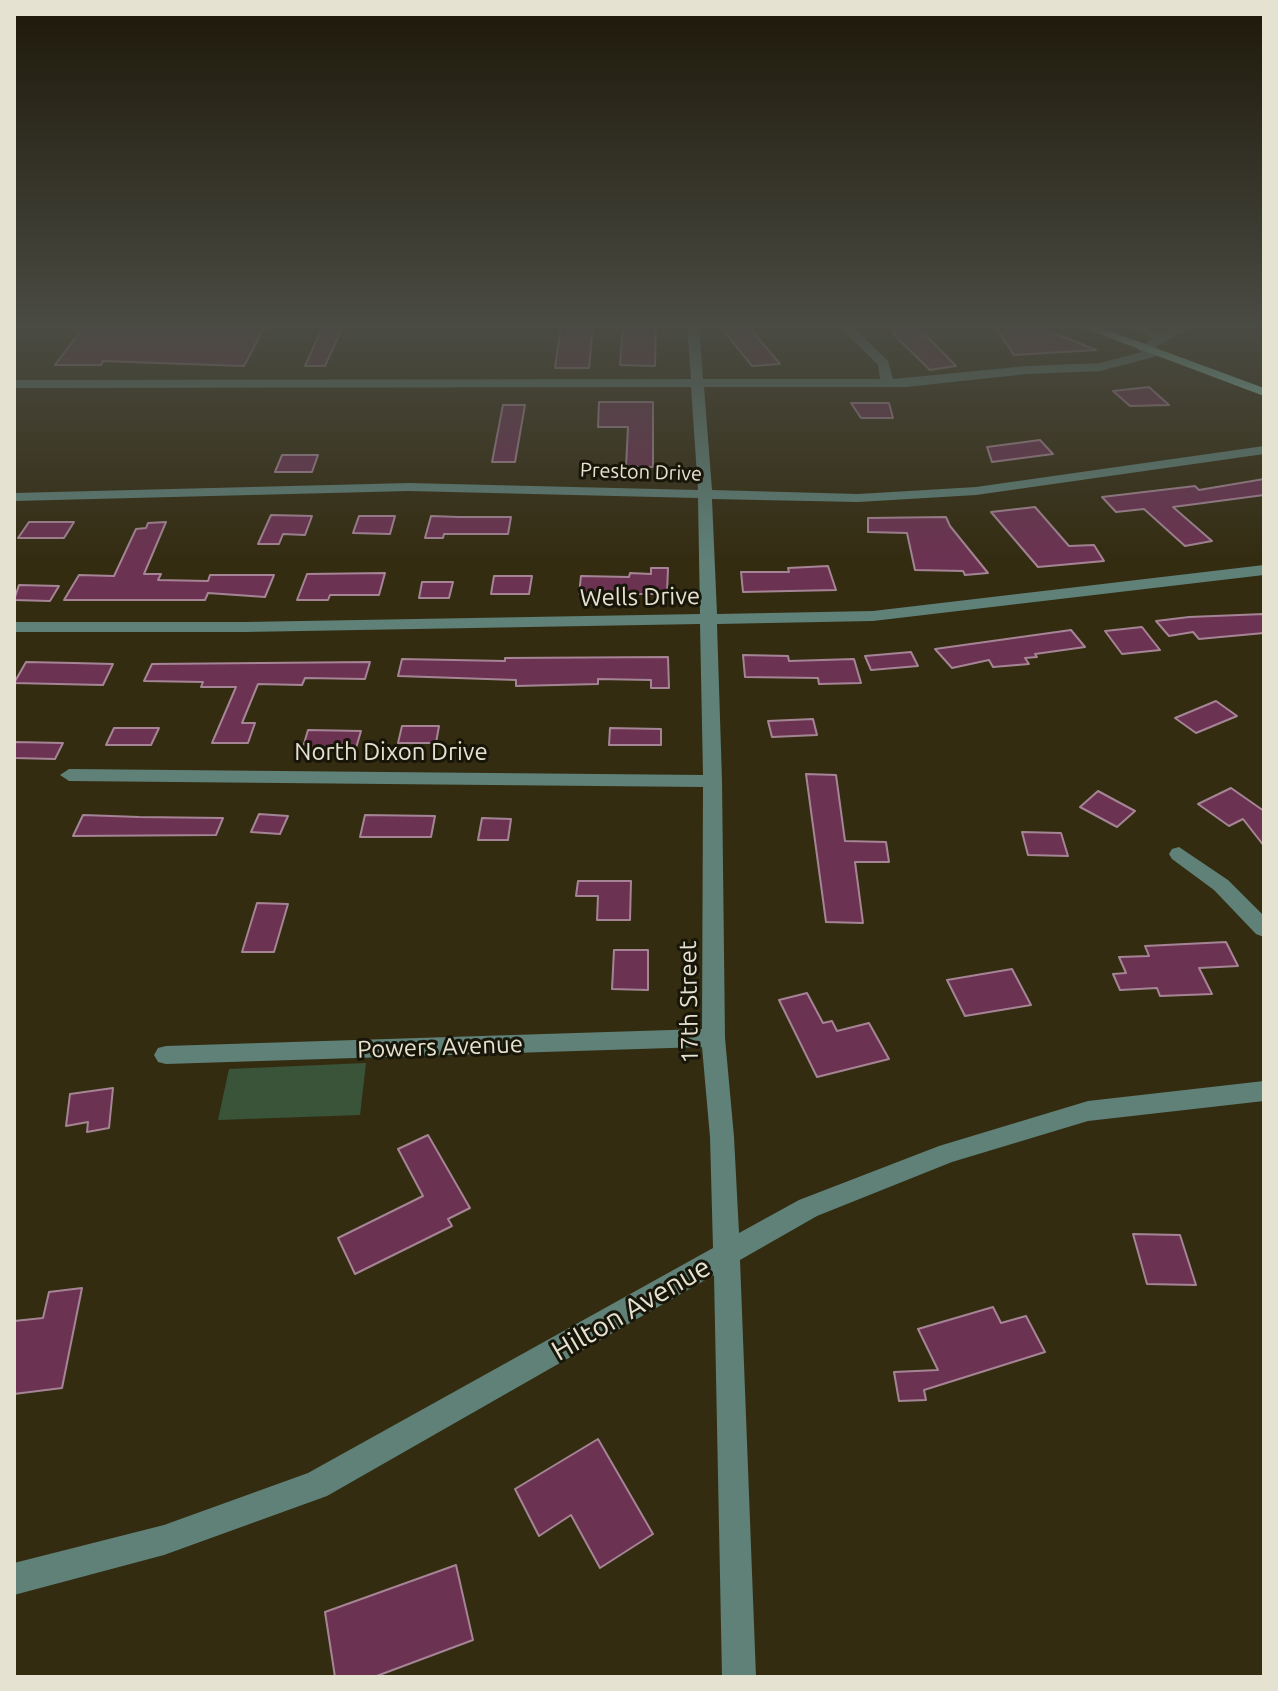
<!DOCTYPE html>
<html>
<head>
<meta charset="utf-8">
<style>
  body { margin:0 }
  #map { position:relative; width:1278px; height:1691px; overflow:hidden; background:#342c11; font-family:Ubuntu,sans-serif }
  canvas { display:block }
  .frame { position:absolute; inset:0; border:16px solid #e6e2d2; pointer-events:none }
</style>
</head>
<body>
<div id="map">
<canvas width="1278" height="1691"></canvas>
<div class="frame"></div>
</div>
<script>
const c = document.querySelector('canvas').getContext('2d');
c.lineJoin = 'round';
function paint(path, color) {
  c.fillStyle = color;
  c.fill(path, 'evenodd');
}
function strokePath(path, color, width, dash) {
  c.strokeStyle = color;
  c.lineWidth = width;
  c.lineCap = dash ? 'butt' : 'round';
  c.setLineDash(dash || []);
  c.stroke(path);
}
function write(font, color, halo, rows, align = 'center') {
  c.font = font + ' Ubuntu,sans-serif';
  c.lineWidth = 6;
  c.setLineDash([]);
  c.textBaseline = 'middle';
  c.strokeStyle = halo;
  c.fillStyle = color;
  for (const [text, x, y, turn = 0] of rows) {
    c.save();
    c.translate(x, y);
    c.rotate((+turn || 0) * Math.PI / 180);
    c.textAlign = isNaN(turn) ? turn : align;
    if (halo) c.strokeText(text, 0, 0);
    c.fillText(text, 0, 0);
    c.restore();
  }
}
paint(new Path2D(`
  M366,1063L360,1115L218,1120L229,1069Z`), '#395439');
const building = new Path2D(`
  M84,326H265L244,366L103,361L101,365H55Z
  M323,326H343L325,366H305Z
  M561,326H593L589,368H555Z
  M623,326H656L655,366L620,365Z
  M720,326H748L780,364L752,366Z
  M890,326H917L956,366L930,370L892,333L896,332Z
  M995,326H1036L1096,350L1014,355Z
  M1149,387L1169,405L1130,406L1113,391Z
  M599,402H653V467H626L628,427H598Z
  M851,403H889L893,418H861Z
  M503,405H525L515,462H492Z
  M1040,440L1053,454L992,462L987,447Z
  M282,455H318L312,472H275Z
  M1264,479V495L1173,507L1212,541L1185,546L1144,509L1116,512L1102,497L1195,486L1199,490Z
  M1035,507L1069,546L1094,545L1104,561L1038,567L991,512Z
  M271,515L312,516L305,535L283,534L279,544H258Z
  M359,516H395L390,534L353,533Z
  M431,516L459,517H511L508,534H444L443,538H425Z
  M946,517L950,526L988,573L965,575L963,571L915,570L907,533L868,532V518Z
  M29,522H74L64,538H18Z
  M166,522L144,574H161L158,580L208,581L210,575H274L265,597L208,593L205,600H64L79,575L114,576L136,529L146,528L148,523Z
  M828,566L836,590L743,592L741,572H789L788,568Z
  M651,568H668L667,594H579L581,576L629,577L630,573L651,574Z
  M385,573L379,595H330L328,600H297L307,574Z
  M494,576H532L529,594H491Z
  M422,582H453L449,598H419Z
  M19,585L59,586L50,601L14,600Z
  M1264,614V633L1199,639L1193,632L1169,636L1156,621L1189,617Z
  M1142,627L1160,650L1122,654L1105,631Z
  M1071,630L1085,647L1035,654L1037,657L1025,658L1029,664L993,667L989,660L952,668L935,649Z
  M911,652L918,666L871,670L865,656Z
  M743,655L788,656L789,661L854,659L861,683L819,684L818,678L745,677Z
  M668,657L669,688H651V680L598,679V684L516,686V680L398,676L402,659L505,661V658Z
  M26,662L74,663L113,664L103,685L14,683Z
  M370,662L365,679L305,678L302,685L258,684L242,723H255L248,743H212L236,687H201L203,682L144,681L152,664Z
  M1216,701L1237,716L1196,733L1175,718Z
  M813,719L817,735L772,737L768,721Z
  M402,726H439L436,743H398Z
  M114,728H159L151,745H106Z
  M610,728L661,729V745H609Z
  M308,730L361,731L356,748L303,747Z
  M14,742L63,743L55,759L14,758Z
  M806,774L836,775L845,841L886,842L889,862H855L863,923L826,922Z
  M1231,788L1264,811V846L1243,819L1229,826L1198,804Z
  M1098,791L1135,811L1117,827L1080,807Z
  M259,814L288,816L280,834L251,832Z
  M83,815L139,817L223,818L216,835L73,836Z
  M365,815L435,816L431,837H360Z
  M482,818L511,819L508,840H478Z
  M1022,832L1061,833L1068,856L1028,855Z
  M578,881H631L630,920H597L598,896H576Z
  M257,903L288,904L274,952H242Z
  M1226,942L1238,966L1199,968L1212,994L1160,996L1157,988L1120,990L1113,974L1126,973L1119,957L1149,956L1145,946Z
  M614,950H648V990L612,989Z
  M1012,969L1031,1005L965,1016L947,980Z
  M807,993L823,1023L832,1021L837,1031L869,1023L889,1059L817,1077L779,1000Z
  M113,1088L109,1128L87,1132L88,1122L66,1126L70,1094Z
  M428,1135L470,1208L448,1219L452,1226L355,1274L338,1238L423,1196L398,1149Z
  M1133,1234L1180,1235L1196,1285L1147,1284Z
  M82,1288L62,1388L14,1394V1321L43,1318L49,1292Z
  M993,1307L1001,1323L1026,1316L1045,1352L924,1390L926,1400L899,1401L894,1372L938,1370L918,1329Z
  M598,1439L653,1534L600,1568L571,1515L539,1536L515,1489Z
  M456,1565L473,1640L374,1677H335L325,1612Z`);
paint(building, '#6c3252');
strokePath(building, '#a58595', 2);
paint(new Path2D(`
  M687,326H699L703,379H880L878,365L839,326H852L888,361L893,379L1027,366L1100,363L1142,352L1137,349L1154,338L1125,326H1143L1163,333L1176,326H1191L1149,351L1158,350V356L1100,371L1027,374L906,387H704L712,490L858,494L976,487L1264,446V454L976,495L858,502L712,499L717,614L873,611L1264,565V575L873,621L717,624L722,781L725,1038L734,1137L739,1233L799,1200L939,1146L1088,1101L1264,1081V1101L1088,1121L952,1162L817,1216L740,1260L756,1677H722L714,1275L327,1496L164,1555L14,1595V1563L164,1525L308,1473L713,1248L710,1137L702,1047L166,1064L158,1062L154,1055L158,1048L166,1046L702,1029L703,787L69,781L60,775L69,769L703,775L700,624L245,632H14V622H245L700,614L698,498L409,491L14,501V493L409,483L698,490L691,387L14,388V380L691,379Z
  M1179,847L1228,880L1264,916V937L1256,934L1214,890L1172,859L1169,854L1172,849Z`), '#5f8178');
paint(new Path2D(`
  M1078,326H1096L1264,388V396Z`), '#8dd6c3');
const sky = c.createLinearGradient(0, 0, 0, 563);
sky.addColorStop(0, '#1d1809');
sky.addColorStop(0.58, '#4a4b43');
sky.addColorStop(1, '#4a4b4300');
c.fillStyle = sky;
c.fillRect(0, 0, 1278, 563);
write('20px', '#e6e2d2', '#181509', [
  ["Preston Drive",641,472,2]
]);
write('24px', '#e6e2d2', '#181509', [
  ["Wells Drive",640,597,-1],
  ["North Dixon Drive",391,752],
  ["17th Street",689,1002,-91],
  ["Powers Avenue",440,1047,-2]
]);
write('28px', '#e6e2d2', '#181509', [
  ["Hilton Avenue",631,1309,-30]
]);
</script>
</body>
</html>
